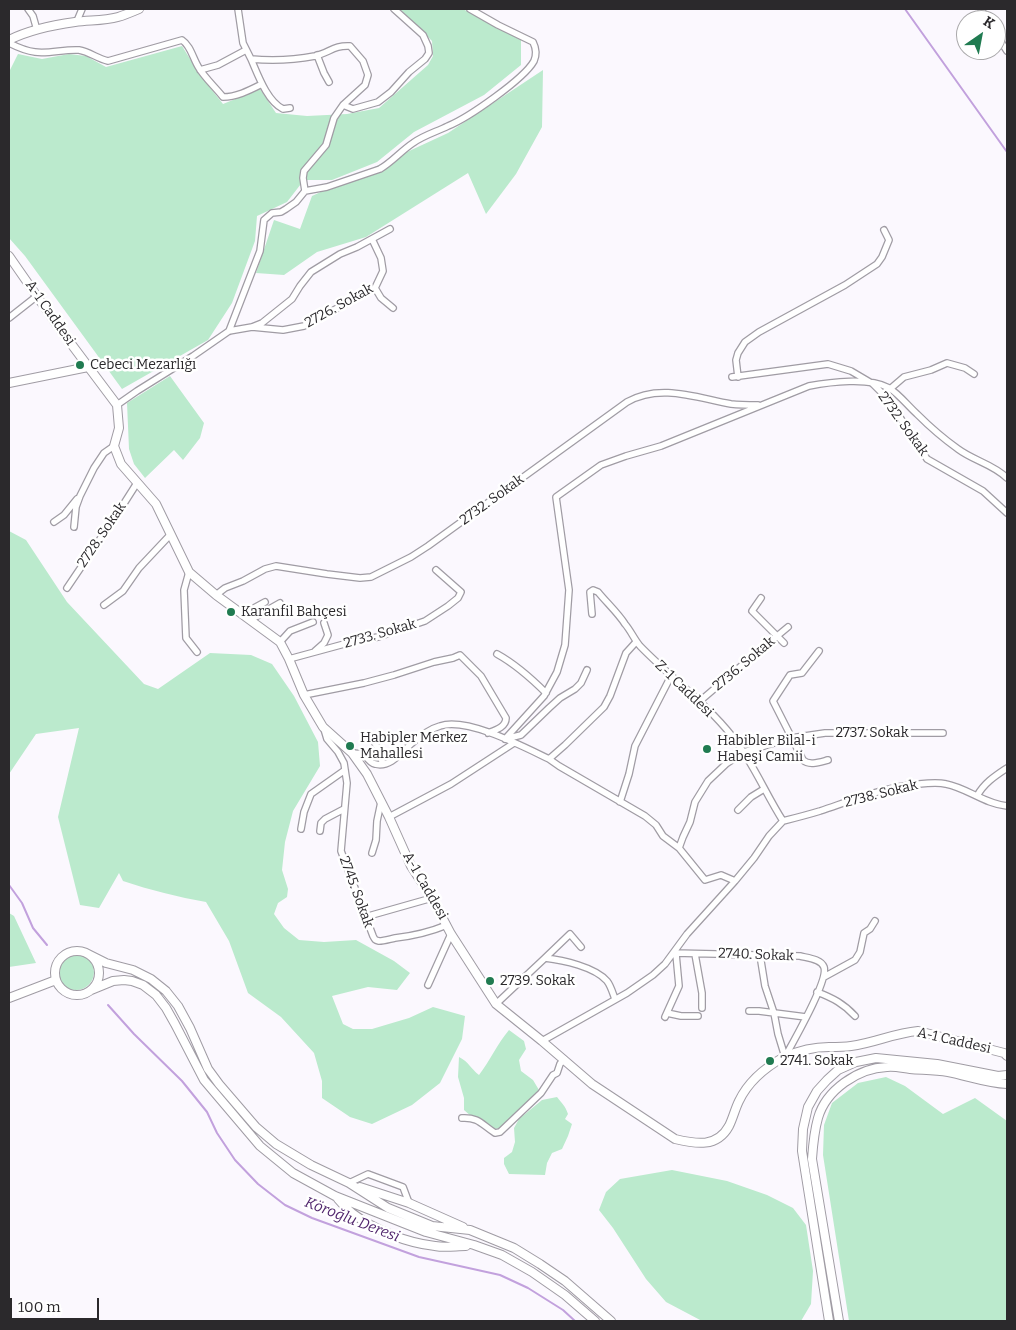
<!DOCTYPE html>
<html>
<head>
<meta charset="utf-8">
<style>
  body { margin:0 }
  #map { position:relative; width:1016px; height:1330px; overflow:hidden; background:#fbf8fe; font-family:Bitter,serif }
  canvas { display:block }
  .frame { position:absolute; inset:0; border:10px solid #2b292c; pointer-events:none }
  .north { position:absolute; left:956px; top:10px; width:50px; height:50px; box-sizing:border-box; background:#fff; border:1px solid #aaa9ab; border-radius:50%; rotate:33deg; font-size:14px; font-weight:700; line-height:20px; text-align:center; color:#2b292c }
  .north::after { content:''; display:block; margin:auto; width:18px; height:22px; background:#207b51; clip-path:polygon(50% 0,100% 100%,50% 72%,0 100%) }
  .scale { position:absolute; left:10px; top:1298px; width:89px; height:22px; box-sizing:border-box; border:2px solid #2b292c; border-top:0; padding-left:6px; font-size:15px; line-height:18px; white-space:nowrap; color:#2b292c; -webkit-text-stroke:4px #fff; paint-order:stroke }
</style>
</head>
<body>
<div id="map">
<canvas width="1016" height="1330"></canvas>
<div class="frame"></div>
<div class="north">K</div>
<div class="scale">100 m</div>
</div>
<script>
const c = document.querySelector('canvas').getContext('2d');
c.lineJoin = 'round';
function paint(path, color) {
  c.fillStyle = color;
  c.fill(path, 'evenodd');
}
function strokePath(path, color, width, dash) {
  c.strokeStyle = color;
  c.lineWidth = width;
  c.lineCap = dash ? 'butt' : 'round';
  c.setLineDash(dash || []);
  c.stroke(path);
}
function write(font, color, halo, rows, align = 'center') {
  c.font = font + ' Bitter,serif';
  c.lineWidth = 5;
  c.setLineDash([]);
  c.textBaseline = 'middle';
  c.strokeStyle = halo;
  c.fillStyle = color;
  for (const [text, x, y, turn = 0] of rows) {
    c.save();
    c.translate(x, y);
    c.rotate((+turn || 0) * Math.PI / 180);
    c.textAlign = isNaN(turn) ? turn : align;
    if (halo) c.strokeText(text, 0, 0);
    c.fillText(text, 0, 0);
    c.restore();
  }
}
paint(new Path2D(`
  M400,9H463L521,40V65L484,95L414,132L377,162L332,180H304L287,202L257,216L255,241L232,303L208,340L122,389L25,256L9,238V72L18,54L42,59L69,54L86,56L106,67L182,46L200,75L223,104L260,89L276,113L307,116L347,114L379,108L428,65L433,56L432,41Z
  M543,70L542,127L516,174L486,214L468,173L366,237L317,252L284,275L256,273L274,220L300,229L312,196L448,133Z
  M170,376L204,423L200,438L183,460L174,450L145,478L134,464L129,449L127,403Z
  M9,531L26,540L67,602L144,684L158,689L210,653L251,655L272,664L294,696L318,742L320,766L293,811L285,842L282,870L288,889L287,897L278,903L274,914L284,928L299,940L324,942L356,940L394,961L410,973L397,990L368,987L332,996L343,1024L353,1029H372L409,1018L433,1007L465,1016L462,1039L440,1083L412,1105L372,1124L350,1117L322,1098V1081L314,1053L281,1017L248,993L229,941L206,902C178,897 150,890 123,881L119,873L99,908L80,905L58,817L79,728L36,734L9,774Z
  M9,913L14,916L36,963L9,967Z
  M58 972a18 18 0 1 1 36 0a18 18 0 1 1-36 0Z
  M509,1030L524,1041L526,1049L519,1060L521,1071L533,1080L539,1090L532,1098L519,1110L502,1128L493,1129L482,1119L472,1117L464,1110V1098L458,1077L459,1057C469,1062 471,1069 479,1075C490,1061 497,1044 509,1030Z
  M886,1077L905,1086L943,1114L975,1098L1007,1121V1321H849L823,1155L824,1125L832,1103L858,1083Z
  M557,1097C562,1104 565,1105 568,1114L565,1119L572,1124L568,1136L562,1149L552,1153L547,1163L545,1175L509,1174L504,1164V1158L512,1152L515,1142L514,1128L519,1119L542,1100Z
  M672,1170L727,1181L767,1195L793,1208L806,1225L813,1271L811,1304L801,1321H702L666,1302L646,1279L613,1228L599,1210L606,1192L620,1179Z`), '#bbeacd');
strokePath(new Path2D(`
  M905,9L1007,152
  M9,885L22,903L33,928L47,945
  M108,1005L134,1034L182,1081L207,1112L217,1133L235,1160L258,1184L285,1205L312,1218L419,1257L500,1275L528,1288L563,1310L575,1321`), '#c2a1dd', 2);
const street = new Path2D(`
  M28,9L33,16L37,30
  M981,9L987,20
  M77,21L82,9
  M996,34L1007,51
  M9,43C17,47 26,51 35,52C49,54 64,49 79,50C90,52 98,59 108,61L182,40C191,46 193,59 199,68C205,78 215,87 223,97C237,97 250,90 262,84
  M317,55L324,73L329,82
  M251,59C258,75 267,101 283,109L290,108
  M200,70L218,65L246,50
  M343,105L353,109L378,102L391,92L409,72L425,59L429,53L428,46L423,35L394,9
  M305,191L327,187L380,169C392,162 401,151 413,143C424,135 436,132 448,126C468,118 524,79 534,61C537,54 536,48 533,42L498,25L470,9
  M375,288L381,298L393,308
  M9,318L37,296
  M252,327L283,330L304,326L375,288L383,271L381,258L372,239
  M229,331L260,251L264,220L272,213L281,212L286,209L296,202L305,191L303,178L304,171L326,145L334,118L343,105L365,85L368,75L363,61L350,46C334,45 329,53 315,56C294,60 272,61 251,59L243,43L238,9
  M732,377L828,364L851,371L873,384L888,399L927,459L983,491L1007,513
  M738,377L736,360L738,353L745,342L759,332L845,285L877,264L882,257L889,240L884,230
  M890,389L904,377L931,370L947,363L965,368L974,374
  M117,405L137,391L193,356L229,331L252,327L262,323L292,299L300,286L311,272L340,254L357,247L390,229
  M54,522L64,515L77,499
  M74,527L76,507L80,496L94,468L104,453L114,446
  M189,572L184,590L186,638L197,652
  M67,588L123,505L137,483
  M216,595L225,588L243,581L265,569L276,566L327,574L360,578L371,577L411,557L428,546L627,402C660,383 697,398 731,404C740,405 749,405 758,405
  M761,598L752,611L784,643
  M104,605L123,591L139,568L171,534
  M243,614L265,602
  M250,620L280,603
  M280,642L290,631L313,622
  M315,651L324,643L328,635L324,623
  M819,651L802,673L790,675L773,701L803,760C809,766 820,762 828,760
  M497,654C515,664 531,678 546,693
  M289,659L359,640L378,637L425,621L448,606L458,598L461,592L436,570
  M304,695L364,683L394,675L434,662L453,658L460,655L481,676L506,718C506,727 496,730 488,733
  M700,701L741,666L788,627
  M324,729L327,739L338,752L344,763L347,783L341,851L373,936C375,940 375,940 379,941C384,941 390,939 395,938C413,936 430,932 447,925
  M372,738L377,747L383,764
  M505,739L544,696L557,672L565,645L569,590L556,497L601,465L626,456L661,446L809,386C830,382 869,377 889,388C899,394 908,406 917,414C930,427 944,439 958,449C974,461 993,464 1007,478
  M505,739L521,735L549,708L560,698L575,689L581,683L587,670
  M352,753L364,754C367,758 370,763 375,764C390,768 401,753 411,744C419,737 429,729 440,726C467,717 524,747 549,759L565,745L604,707L610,696L626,653L636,642
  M549,759L559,766L645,816L656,825L663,836L679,848
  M977,796C984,783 995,776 1007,768
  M620,802L629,774L635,746L671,676
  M738,810L751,797L764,789
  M389,817L451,784L514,743
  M783,821C795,818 807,815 820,811C853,800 885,787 919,784C928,783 938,782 946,784C967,788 985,804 1007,806
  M301,829L304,812L311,794L345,770
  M320,831L321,823L325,819L344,809
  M372,853L376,840L377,821L381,802
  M735,881L721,875L705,880L679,848L683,837L690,822L695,802L708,781L726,764L744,752L791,738L825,733H943
  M365,917L432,898
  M674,953L800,956C808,958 821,959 824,967C829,980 793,1042 785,1057
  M695,954L702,993V1008
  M760,955L765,986L774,1013L778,1034L785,1057
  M545,958L570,934L581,947
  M824,977L855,960L860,952L864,933L870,929L875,921
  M428,985L451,934
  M817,992C833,998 844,1004 855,1016
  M496,1004L545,958C563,960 595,967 607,981C611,986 613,994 615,999
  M749,1011H759L806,1017
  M667,1013L681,1016H698
  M665,1017L679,986L676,954
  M542,1041L627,993L653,975L665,964L687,934L735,881L754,858L769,836L783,821C765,793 753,762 732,736C706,703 670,677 640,646C634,639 631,631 625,624C618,613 607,603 598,592L593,590L590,592L592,614
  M462,1118C479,1117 482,1125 495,1133L500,1132L541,1093L553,1075L557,1073L560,1064L564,1059
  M349,1183L368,1174L403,1187L409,1203`);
const secondary = new Path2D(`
  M9,40C29,30 53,25 75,22C90,20 104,21 118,17C125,15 132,12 139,9
  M9,256L57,325L117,405L119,428L114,446L121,464L156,504L189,572L216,595L280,642L289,659L304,695L323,727L352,753L367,774L389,817L411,866L432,898L451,934L496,1004L542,1041L592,1084L675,1139C696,1144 717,1148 729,1126C733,1118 735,1109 739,1101C748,1082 766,1067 784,1057C798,1051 814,1047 829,1047C836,1047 844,1047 851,1046C875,1043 894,1033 918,1031L1004,1053L1007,1056
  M9,383L88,367
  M55 973a22 22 0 1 1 44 0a22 22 0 1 1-44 0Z
  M86,953L106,963L133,970L151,979L166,991L178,1006L190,1028L208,1069L219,1084L256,1127L276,1144L311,1165L349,1183L388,1208L432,1226L470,1230L514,1248L540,1264L565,1281L611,1321
  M91,990L113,981L124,980L132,981L143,985L156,995L166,1008L175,1024L204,1080L260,1146L293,1173L335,1196L426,1232L474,1245L502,1255L532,1272L565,1295L595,1321
  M9,998L56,980
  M360,1187L409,1203L463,1227
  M338,1199C342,1204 347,1209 352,1213C374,1230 407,1243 435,1246C445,1248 456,1246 466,1246
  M829,1321L802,1151L803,1129L808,1107L817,1091L827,1080L838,1070L856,1062L876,1058L937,1064L998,1076L1007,1075
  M839,1321L812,1159C813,1145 814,1132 818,1118C826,1090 858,1068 887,1067C894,1066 902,1068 910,1069C922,1070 935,1070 948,1072C968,1076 987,1083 1007,1084`);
strokePath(street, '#a09ca4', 8);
strokePath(secondary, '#a09ca4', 10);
strokePath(street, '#fff', 5.5);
strokePath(secondary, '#fff', 8);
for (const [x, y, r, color] of [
  [80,365,5,"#207b51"],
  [231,612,5,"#207b51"],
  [350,746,5,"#207b51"],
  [707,749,5,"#207b51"],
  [490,981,5,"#207b51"],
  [770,1061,5,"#207b51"]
]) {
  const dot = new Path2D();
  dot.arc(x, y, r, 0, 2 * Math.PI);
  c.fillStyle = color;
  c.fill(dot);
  strokePath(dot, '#fff', 2);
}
write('14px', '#2b292c', '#fff', [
  ["2726. Sokak",339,306,-29],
  ["A-1 Caddesi",50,313,55],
  ["2732. Sokak",903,424,54],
  ["2732. Sokak",492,500,-36],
  ["2728. Sokak",102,535,-56],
  ["2733. Sokak",380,634,-16],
  ["2736. Sokak",744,664,-40],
  ["Z-1 Caddesi",684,689,44],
  ["2737. Sokak",872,733],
  ["2738. Sokak",881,794,-14],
  ["A-1 Caddesi",425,886,60],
  ["2745. Sokak",356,892,70],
  ["2740. Sokak",756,955,2],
  ["A-1 Caddesi",954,1041,13]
]);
write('14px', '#2b292c', '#fff', [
  ["Cebeci Mezarlığı",90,365],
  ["Karanfil Bahçesi",241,612],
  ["Habipler Merkez",360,738],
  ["Mahallesi",360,754],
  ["Habibler Bilal-i",717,741],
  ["Habeşi Camii",717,757],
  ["2739. Sokak",500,981],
  ["2741. Sokak",780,1061]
], 'left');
write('italic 15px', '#51266d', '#fff', [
  ["Köroğlu Deresi",352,1220,21]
]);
</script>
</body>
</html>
